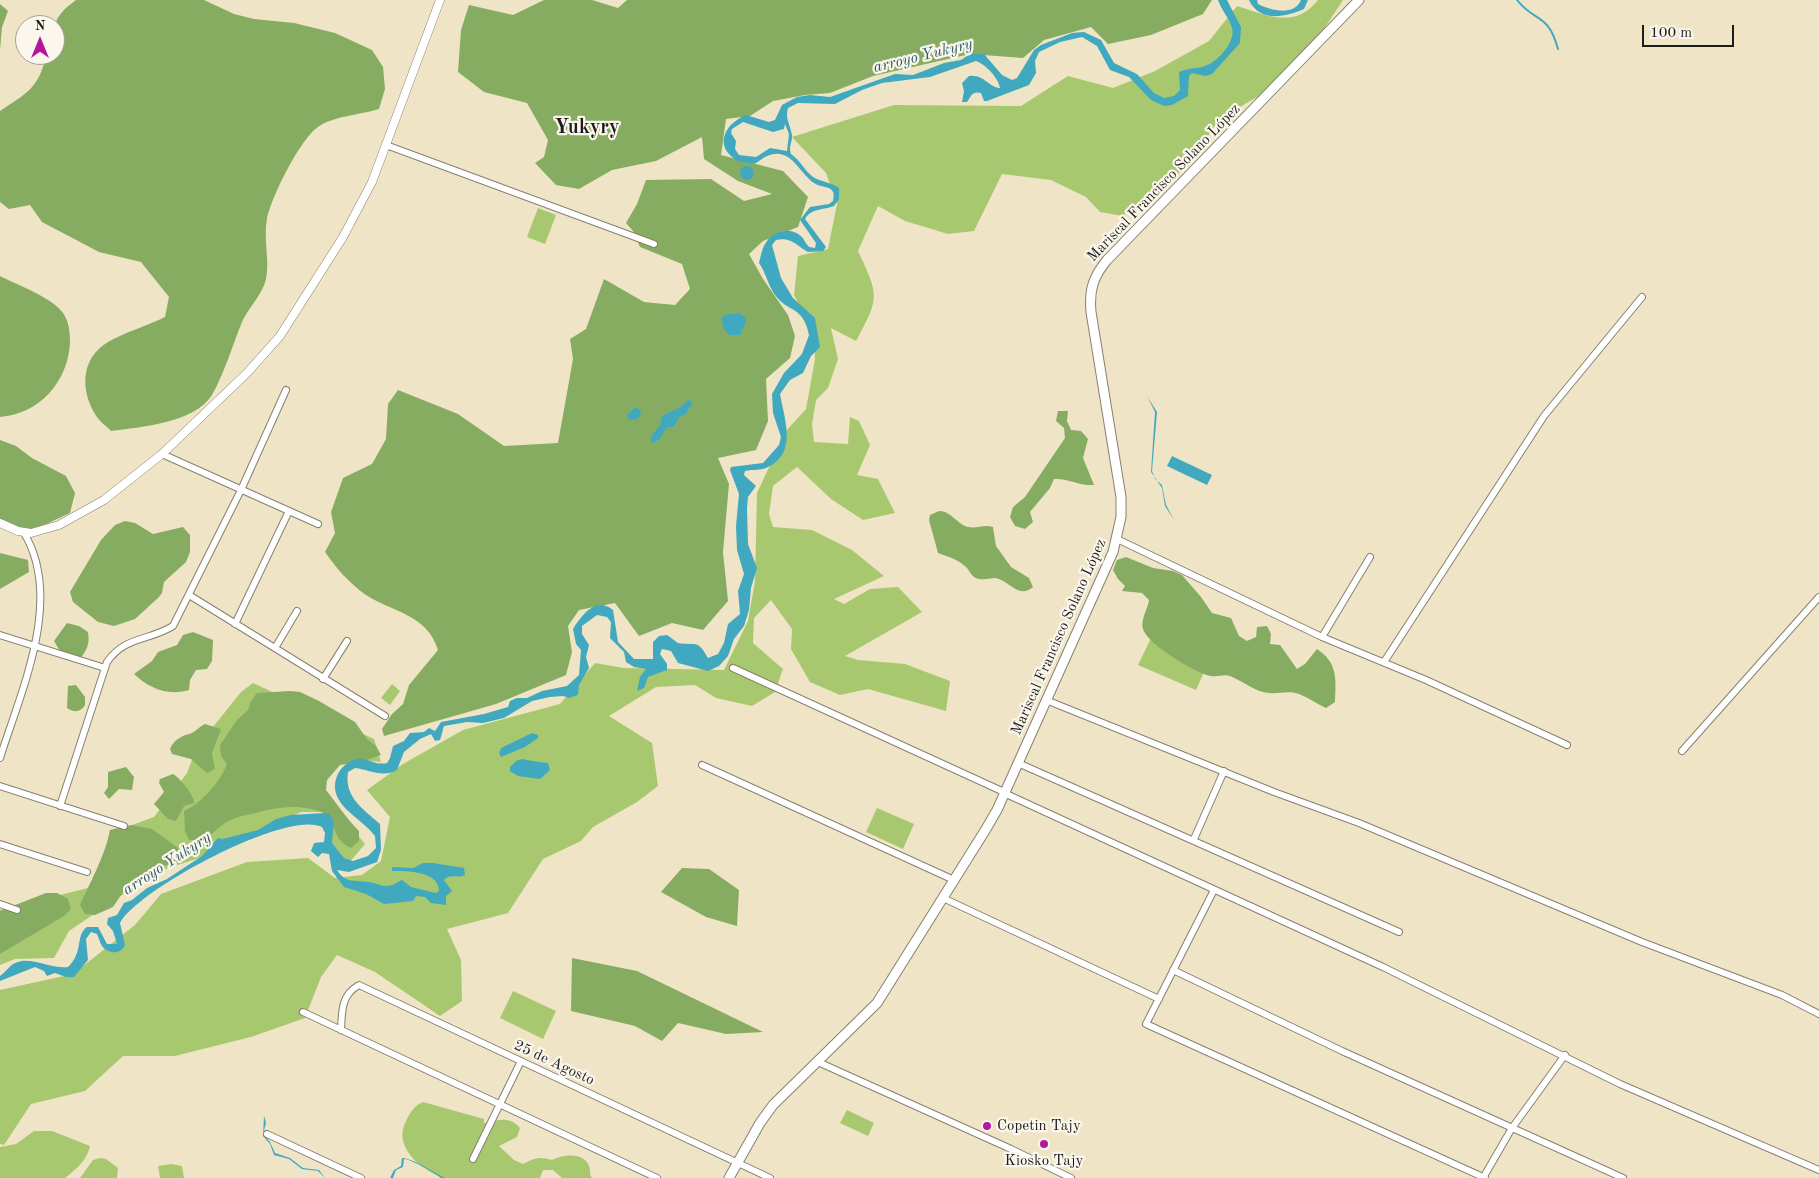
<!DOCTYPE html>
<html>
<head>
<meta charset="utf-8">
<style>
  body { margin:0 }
  #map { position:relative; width:1819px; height:1178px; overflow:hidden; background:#f0e4c6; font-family:"Old Standard TT",serif }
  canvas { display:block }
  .north { position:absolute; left:15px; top:15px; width:50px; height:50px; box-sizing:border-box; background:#fbf7ec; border:1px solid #a29f99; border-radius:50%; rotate:0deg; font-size:14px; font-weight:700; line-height:20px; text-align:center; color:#1c1c1c }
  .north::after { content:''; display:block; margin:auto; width:18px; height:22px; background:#b5179e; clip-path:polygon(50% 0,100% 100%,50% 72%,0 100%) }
  .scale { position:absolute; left:1642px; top:25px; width:92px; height:22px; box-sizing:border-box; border:2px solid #1c1c1c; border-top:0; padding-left:6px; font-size:15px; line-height:18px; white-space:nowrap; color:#1c1c1c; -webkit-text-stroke:4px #fbf7ec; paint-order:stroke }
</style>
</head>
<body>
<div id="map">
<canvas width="1819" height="1178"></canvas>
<div class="north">N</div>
<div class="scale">100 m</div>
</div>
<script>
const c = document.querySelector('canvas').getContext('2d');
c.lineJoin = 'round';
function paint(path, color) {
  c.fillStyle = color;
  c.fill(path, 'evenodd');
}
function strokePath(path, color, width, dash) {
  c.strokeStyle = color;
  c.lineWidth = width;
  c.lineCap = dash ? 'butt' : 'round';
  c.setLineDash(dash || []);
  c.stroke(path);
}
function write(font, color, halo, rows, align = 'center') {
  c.font = font + ' "Old Standard TT",serif';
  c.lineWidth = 4.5;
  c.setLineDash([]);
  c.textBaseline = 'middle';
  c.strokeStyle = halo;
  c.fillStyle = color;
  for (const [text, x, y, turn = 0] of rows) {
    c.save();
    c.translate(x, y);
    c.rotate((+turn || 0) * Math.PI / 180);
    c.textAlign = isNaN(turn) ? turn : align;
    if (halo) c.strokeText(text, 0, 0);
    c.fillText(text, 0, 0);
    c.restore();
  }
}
paint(new Path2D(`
  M1318,0H1343L1304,59L1268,91L1220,118L1188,166L1123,216L1100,212L1086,197L1051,180L1002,174L974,231L948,234L905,221L878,206L858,251C879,296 880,297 856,341L831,328L838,359L828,388L816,400L812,424L814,442L848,444L850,417L859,421L870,445L857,475L878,479L895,513L863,520L831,499L797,467L773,486L769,514L773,527L812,530L852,550L884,576L834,599L844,604L870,589L898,587L922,612L845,656L858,660L905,664L950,681L946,711L868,689L840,695L810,682L791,649L792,629L771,600L754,618L753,643L783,669L775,692L752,706L716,698L695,685L656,687L609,716L652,743L658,786L637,802L593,827L581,841L543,859L508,913L447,929L461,960L462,1001L440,1016L375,972L337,955L321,977L305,1018L251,1037L175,1056H123L85,1091L31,1104L4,1145L0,1144V990L73,974L135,925L161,894L247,862L308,858L335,878L362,875L381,861L390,817L367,790L403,764L463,730L560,704L595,663L624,668L724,670L748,621L755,581L757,493L786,431L806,409L815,359L814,334L794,295L798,256L828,249L837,204L826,173L792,137L894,105L1021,106L1068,76L1113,88L1155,71L1209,41L1237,6C1267,15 1294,30 1318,0Z
  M538,208L556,215L545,244L527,237Z
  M1151,638L1208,663L1196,690L1138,665Z
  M253,683L374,739L381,762L341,758L315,792L344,818L365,844L348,864L332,848L328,812H301L230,848L156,872L69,931L54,958L15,959L0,965V910L88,888L102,867L113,832L154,817L187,773L197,747L241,692Z
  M392,684L400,691L390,705L381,698Z
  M877,808L914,824L903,849L866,832Z
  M513,991L556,1011L543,1039L500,1018Z
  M423,1102L484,1119V1123C499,1121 508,1115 520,1128L517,1137L499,1146L514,1160L523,1164C534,1158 540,1156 552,1160C562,1155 583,1151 589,1166C591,1171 589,1174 592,1178H562L553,1170H543L540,1178H443C420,1169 391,1146 407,1119C412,1110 414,1106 423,1102Z
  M847,1110L874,1123L868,1136L840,1123Z
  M34,1131H52L90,1146C87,1161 76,1169 65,1178H0V1147L16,1144Z
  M100,1158L106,1159L118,1168L117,1178H80L93,1160Z
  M171,1164L182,1166L184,1178H160L158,1166Z`), '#a8c870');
paint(new Path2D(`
  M76,0H204L234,14L254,19L294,23L335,33L372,50L383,67L385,89L379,109C360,115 333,116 318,127C300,139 271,198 267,219C263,238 270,260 266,279C263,294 248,308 242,322C233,344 224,374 212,395C194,423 141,427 111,431C106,426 98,420 95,414C80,389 81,358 108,342C125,332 147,326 165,317L169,297L141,262L99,252L42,222L30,205L9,209L0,202V111C27,93 39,88 46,55H55C55,25 50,19 76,0Z
  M544,0H592L618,8L627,0H1212L1203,14L1151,35L1108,44L1091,27L1044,40L1023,58L970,54L873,76L830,93L805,95L773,101L750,116L726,119L721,155L783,171L808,197L798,227L763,241L749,254L763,279L788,315L795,336L790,358L766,379L768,421L756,450L718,458L729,484L723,552L728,601L703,630L672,623L639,636L615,603L579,610L568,626L572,652L566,675L496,704L384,736L382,729L392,714L403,704L409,685L438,650C427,614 392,612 366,595C349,583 337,569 325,552L335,533L331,512L343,478L372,464L386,439L388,404L398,390L458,414L504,446L558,443L573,359L570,339L586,329L604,279L644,302L675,305L690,289L682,264L640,247L633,231L626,223L637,204L646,180L711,179L744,201L772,194L738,181L704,159L702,137L656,161L612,170L579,189L556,185L535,163L544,157L548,140L527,103L484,92L458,72L461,30L469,5L513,15Z
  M0,4L8,11L2,27L0,50Z
  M0,276C17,285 52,297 63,313C69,321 70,333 70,343C68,381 40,414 0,417Z
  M1058,411H1068L1067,421L1071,430L1081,431L1088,439L1083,458L1094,485C1079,486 1068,478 1054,479L1050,488L1030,512L1033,522L1025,529L1015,526L1010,517L1013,507L1025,497L1065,438L1064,428L1056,421Z
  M0,440L16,446L32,458L66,476L75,493L70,513C42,525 29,539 0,520Z
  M939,511C951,511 957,524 968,527C977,529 984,524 993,527L996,546L1011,567L1029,578L1033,587C1018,600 1010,580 995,578C989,578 983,581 976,578C971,576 970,571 966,567C957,559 949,557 938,553L929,520L930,515Z
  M125,521L135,523L153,534L183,527L190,535V552L186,562L164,582L162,593L159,597L135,619L114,626L98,622L73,602L70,592L101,540L115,525Z
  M0,553L28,560L29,572L0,589Z
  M1126,557L1153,568L1173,571L1182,575L1201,597L1212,613L1231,618L1239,636L1247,641L1256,637L1257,627L1267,626L1271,634L1270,644L1280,645L1297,669L1305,664L1317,649C1338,663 1336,679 1335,702L1326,708C1317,704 1309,698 1299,694C1289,690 1279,694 1269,693C1255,692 1243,681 1230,676C1225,674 1217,677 1211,676C1197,674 1147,644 1143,629C1140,620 1148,609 1149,600L1142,593L1122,591L1125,586L1118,579L1113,570L1117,560Z
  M67,623L79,626L88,632C90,644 87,650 79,660L60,651L54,641Z
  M193,632L213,640L212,661L207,669L196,670L190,680L189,690C168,696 150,689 134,674L152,661L158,652L177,645L183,635Z
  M76,685L85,697V705C81,712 74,713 67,708L68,686Z
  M290,691L300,692L319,701L355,722L367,739L376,746L381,755L361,762L340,765L327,780L326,790C338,805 346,818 359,831V841L351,848C336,841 335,831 330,816C305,803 281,806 255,813C248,815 239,816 233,819C214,827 213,841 189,840L185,831L184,811C201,804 220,782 227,764L221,756L220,745L237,720L248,710L251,701L257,693Z
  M205,724L221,729L212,753L215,769L207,773L191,759L172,754L170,749C174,739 182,736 192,733C196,731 200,726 205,724Z
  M126,767L134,777L132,790L119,789L109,799L104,793L108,787V772Z
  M173,774C179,777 195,796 194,803L184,806L176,821L168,819L154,804L164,792L159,783L160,779Z
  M131,825L152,829L178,848V858L171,864L151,869L142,876L125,889L113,907L95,915L85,914L80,905C91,880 105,856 110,830Z
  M682,868L709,869L739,890L737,926L706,917L661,892Z
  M46,893H57L68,899L71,909L64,916L0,954V911Z
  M572,958L637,971L763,1032L726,1034L678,1023L662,1041L635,1026L571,1011Z`), '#86ac62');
paint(new Path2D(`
  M1218,0H1227L1241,27L1240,43L1212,74L1206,76L1192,73L1189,76L1188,96L1172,105L1164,106L1151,100L1129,77L1110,70L1097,46L1082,37L1060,42L1039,52L1035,61L1036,73L1029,85L987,101H984L981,93C972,91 972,95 967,102H962L964,91L962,83L969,76C984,74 988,87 1000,88C998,77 986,65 976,61L930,77L882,83L862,90L835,104L798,103L788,108C785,119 790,124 792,135C793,141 788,146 791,154C801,161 804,170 813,177C821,182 831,182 839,188V199L834,206C824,210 811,208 805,219L826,247L823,251L808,252C795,245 792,237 776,240L772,245L781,278L793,298L815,318L820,347L811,356L803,373L790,380L780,394C784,418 798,453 768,467C761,471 753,469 745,471L744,475L756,486L748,497L747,508L748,544L757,568L751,588L749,610L744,626L734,639L728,656L719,666L708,671L678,663L671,651L662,649L660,654L667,664V670L648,677L644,688L637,691L640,677L646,669L634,667L626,662L624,652L610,638L611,622L607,617L597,615L582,626V634L589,645L586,657L589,668L579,685L578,695L569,698L563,696L550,697L532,701L504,718L483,723L467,722L444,726L440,740L435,741L431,734L420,739L404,752L397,770C382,778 370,770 355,768L348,772C344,797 363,809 380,824L381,850L377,862L349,872L337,870C345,883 354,880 368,882C374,882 380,886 387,886C393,886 397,882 402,880L411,887L436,893L439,891C439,871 407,871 392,871V867L413,868L423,863H433L464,868L465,875C458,879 450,873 444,880L452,891L446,896V905L431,903L425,897L416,896L413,901L384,904L366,894L344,887L332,871L329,854L322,853L318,857L311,851L314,843L324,842L325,833L322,827C287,809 137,890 120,923L125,945C121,955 108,954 102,946C100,943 99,938 97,934L91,932L86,939L88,960L74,977H66L55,973L47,976L44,971L35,967L0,981V976C7,971 10,964 18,962C32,957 51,969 68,967C84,952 75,935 87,927H98L107,944H117L113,931L107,924L108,918L117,915L124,903L132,900L147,888L167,879L202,856L218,838L223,839L258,830L276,819L291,815L324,813L329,814L334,821L332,843L344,858L353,861L368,856L376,848L375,836C361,817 326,804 337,776C341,767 347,762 357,759C367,757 375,766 387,763L390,758L393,746L404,741L410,733L424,732L429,728L435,731L441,722L484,714L508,707L510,701L517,698H527L542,691L567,686L579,675L581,650L576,644L573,629C582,615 596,596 613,610L618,642L634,659H653V642L659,636L667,635L678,643C698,646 697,639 708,658L718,654L724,643L728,624L740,614L738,591L744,574L737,550L736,526L739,494L730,470L731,467L763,463L779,445L781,437L773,413L772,394L784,373L802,354L809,335C803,305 788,313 775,295C768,285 766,273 759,263C761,256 762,247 767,241C774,230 793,227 802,237C805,241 806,244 809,247L815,248L816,243L800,220L810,207L829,204L833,201L834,193C830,185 821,188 814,183C798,172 791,146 767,156C762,158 759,162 754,164C749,163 742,162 738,161C713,147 724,124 746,115L769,122L775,120L782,105L797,97L810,95L830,97L895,74L913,75L944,63L961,60L970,54H984L1002,75L1012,80L1017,78L1034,50L1041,45L1072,33L1084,32L1101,40L1114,63L1137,74L1154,93L1164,98L1174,96L1180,90L1179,72C1190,67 1196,69 1205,66C1218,62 1236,41 1232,28C1229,17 1221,10 1218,0ZM743,122L773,132L784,129L785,124L789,134L787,151L770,148L756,157L739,155L735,149L736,141L731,133L732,129Z
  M1249,0H1257L1258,4C1270,10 1294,17 1301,0H1308L1304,9C1285,17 1260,23 1249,0Z
  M740 173a7 7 0 1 1 14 0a7 7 0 1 1-14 0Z
  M739,313L745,317L746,322L740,335H729L724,329L721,318L725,315Z
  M1147,396L1157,412L1152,471L1155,479L1162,485L1166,505L1174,520L1165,506L1162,488L1151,472L1155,412Z
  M688,400L693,402L686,414L679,417L674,427H667L659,440L652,443L650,438L660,425L662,416L681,407Z
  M635,407L640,410L641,415L637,419L629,420L627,415Z
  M1172,456L1212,475L1207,485L1167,466Z
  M532,733L538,735V738L525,747L501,757L499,753L501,748Z
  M522,759C531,761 539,762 548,763L550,770L540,779L518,776L510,771V767L516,761Z
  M264,1116L266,1123L263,1134L270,1142L275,1153L290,1158L303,1168L319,1170L325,1178L318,1171L302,1169L289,1159L274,1155L270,1144L263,1136Z
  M402,1158C415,1159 433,1172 445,1178H441C434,1172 412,1160 404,1159L403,1167L396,1170L393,1178H390L394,1170L401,1166Z`), '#40a9c0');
strokePath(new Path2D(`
  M1517,0C1535,23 1548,12 1558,49`), '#40a9c0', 2);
const minor = new Path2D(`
  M386,145L654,244
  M162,454L318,524
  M1117,539L1322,637L1426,680L1567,745
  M189,595L385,716
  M235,624L289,511
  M0,635L105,668
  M1322,637L1370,557
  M275,648L297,611
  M1384,662L1544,416L1642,297
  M733,668L1004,792
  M323,679L347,641
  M1046,700L1274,792L1359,823L1642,942L1782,995L1819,1014
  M1682,751L1819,597
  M0,758C21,691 64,599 24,533
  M1018,763L1399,932
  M702,765L954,880
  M0,786L124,826
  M1004,793L1383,967L1620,1084L1819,1170
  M60,806L107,662C125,636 149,641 173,626L241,490L286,390
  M1194,839L1224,771
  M0,844L87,872
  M1214,890L1146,1024L1485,1178
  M943,898L1159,999
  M0,904L17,910
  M1173,970L1342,1051L1623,1178
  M303,1012L657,1178
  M341,1030C342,1011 341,995 359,985L770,1178
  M818,1062L1011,1149L1071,1178
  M267,1134L361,1178
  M473,1159L521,1061
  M1483,1178L1512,1128L1565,1055`);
const tertiary = new Path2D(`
  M0,523L18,531L31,533L59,525L104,500L162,454L247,373L280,336L343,237L372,182L440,0`);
const secondary = new Path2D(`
  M729,1178L760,1123L773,1105L877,1003L986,829L997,810L1113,552L1121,517V497L1091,312C1089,290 1093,277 1107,260L1359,0`);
strokePath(minor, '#868071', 8);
strokePath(tertiary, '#868071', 9);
strokePath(secondary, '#868071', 11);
strokePath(minor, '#fff', 6);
strokePath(tertiary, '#fff', 8);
strokePath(secondary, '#fff', 9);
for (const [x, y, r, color] of [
  [987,1126,5,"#b5179e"],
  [1044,1144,5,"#b5179e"]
]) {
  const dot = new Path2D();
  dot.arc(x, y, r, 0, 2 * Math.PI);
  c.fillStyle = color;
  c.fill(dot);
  strokePath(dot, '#fbf7ec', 2);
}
write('15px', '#1c1c1c', '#fbf7ec', [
  ["Mariscal Francisco Solano López",1164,183,-46],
  ["Mariscal Francisco Solano López",1059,637,-66],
  ["25 de Agosto",554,1063,25]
]);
write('15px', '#1c1c1c', '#fbf7ec', [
  ["Copetin Tajy",997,1126],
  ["Kiosko Tajy",1044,1161,"center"]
], 'left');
write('italic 16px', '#2c5b66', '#fbf7ec', [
  ["arroyo Yukyry",923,56,-14],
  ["arroyo Yukyry",167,864,-33]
]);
write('bold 20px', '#1c1c1c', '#fbf7ec', [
  ["Yukyry",587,128]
]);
</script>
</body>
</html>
